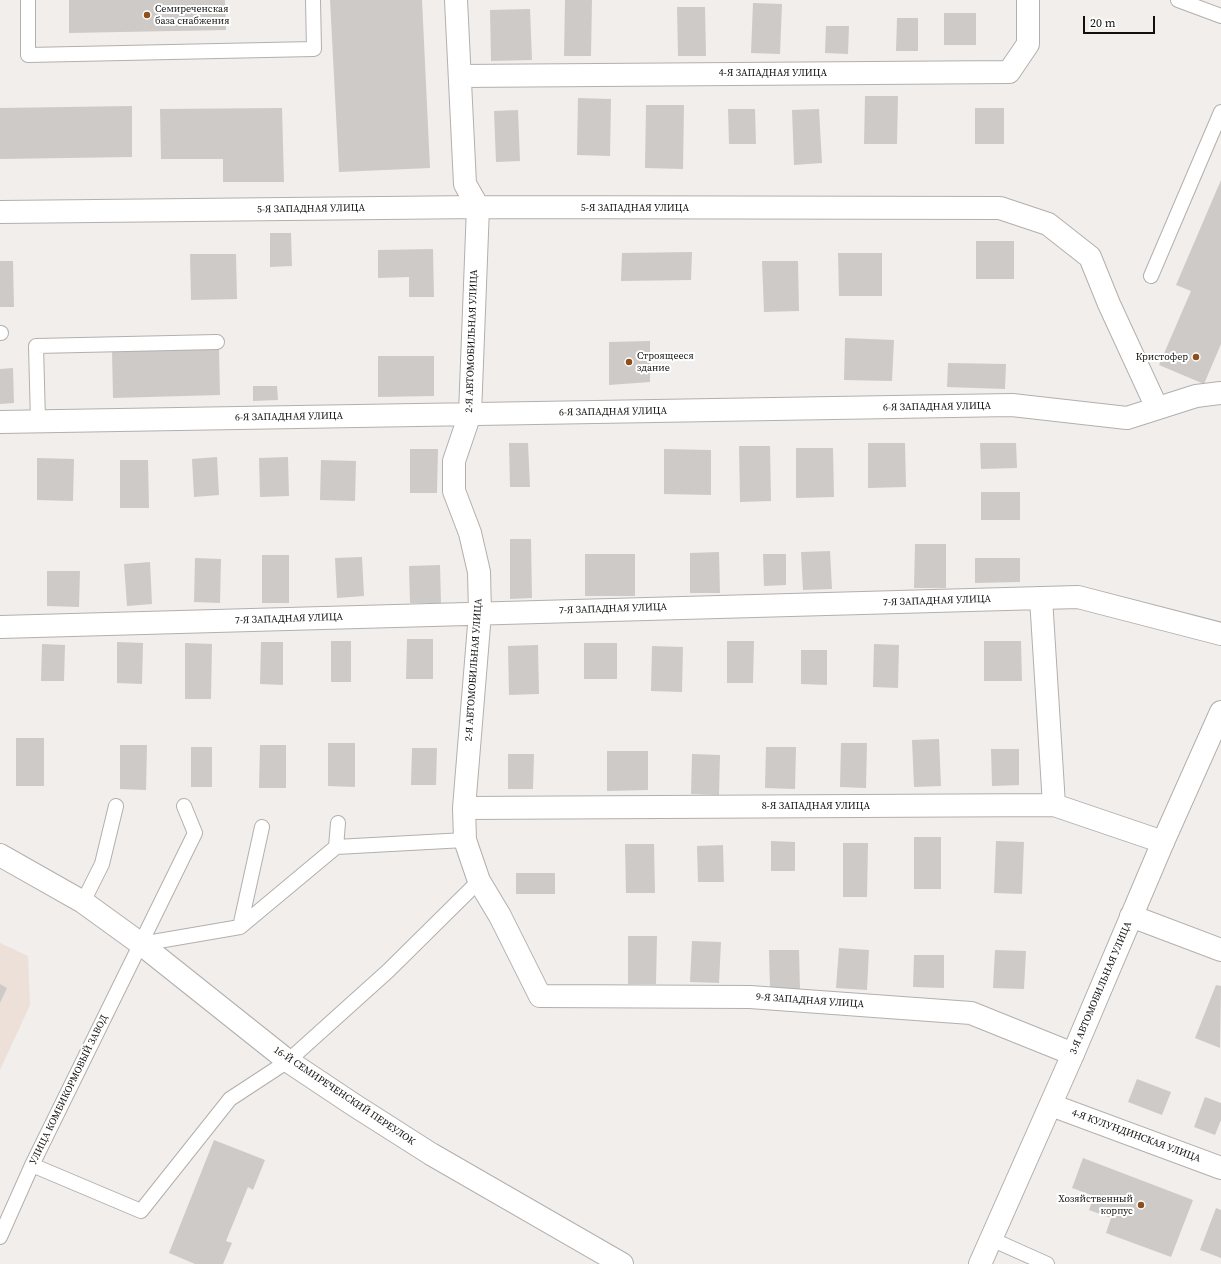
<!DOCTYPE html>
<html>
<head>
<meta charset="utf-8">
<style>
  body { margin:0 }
  #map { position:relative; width:1221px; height:1264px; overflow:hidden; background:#f2eeec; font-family:"Source Serif 4",serif }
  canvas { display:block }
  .scale { position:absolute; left:1083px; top:16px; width:72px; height:18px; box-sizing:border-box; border:2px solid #11100f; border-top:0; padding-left:5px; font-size:12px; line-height:14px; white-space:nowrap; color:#11100f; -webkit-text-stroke:3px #fff; paint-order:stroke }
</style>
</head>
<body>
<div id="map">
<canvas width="1221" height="1264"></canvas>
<div class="scale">20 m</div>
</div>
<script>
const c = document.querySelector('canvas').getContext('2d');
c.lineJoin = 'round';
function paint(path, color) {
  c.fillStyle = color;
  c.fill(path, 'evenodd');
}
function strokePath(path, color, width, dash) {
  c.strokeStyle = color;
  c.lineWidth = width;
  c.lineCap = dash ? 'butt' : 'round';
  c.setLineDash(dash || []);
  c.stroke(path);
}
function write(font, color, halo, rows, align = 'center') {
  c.font = font + ' "Source Serif 4",serif';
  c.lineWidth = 4;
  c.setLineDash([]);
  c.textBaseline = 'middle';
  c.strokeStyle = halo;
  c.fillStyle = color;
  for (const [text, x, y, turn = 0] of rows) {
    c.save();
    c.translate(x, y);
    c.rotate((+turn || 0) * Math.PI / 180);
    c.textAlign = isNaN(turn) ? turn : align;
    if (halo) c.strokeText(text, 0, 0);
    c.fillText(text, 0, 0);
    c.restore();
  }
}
paint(new Path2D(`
  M0,943L28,956L30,1005L0,1070Z`), '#ece0d9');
paint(new Path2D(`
  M69,0H225L226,30L69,33Z
  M330,0H422L430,168L339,172Z
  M565,0H592L591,56H564Z
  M753,3L782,4L780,54L751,53Z
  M677,7H705L706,56H678Z
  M530,9L532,60L491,61L490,10Z
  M944,13H976V45H944Z
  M897,18H918V51H896Z
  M826,26H849L848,54L825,53Z
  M865,96H898L897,144H864Z
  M578,98L611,99L610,156L577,155Z
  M646,105H684L683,169L645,168Z
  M132,106V157L0,159V108Z
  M282,108L284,182H223V159H161L160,109Z
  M975,108H1004V144H975Z
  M728,109H755L756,144H729Z
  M819,109L822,163L794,165L792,110Z
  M518,110L520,161L496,162L494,111Z
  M1221,180V344L1204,384L1159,365L1191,291L1176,285Z
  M270,233H291L292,266L270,267Z
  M976,241H1014V279H976Z
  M433,249L434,297H409V277L378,278V250Z
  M692,252L691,280L621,281L622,253Z
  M838,253H882V296H839Z
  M190,254H236L237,299L191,300Z
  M0,261H13L14,307H0Z
  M762,261H798L799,311L764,312Z
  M845,338L894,340L892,381L844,380Z
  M650,341V382L609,385V342Z
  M219,349L220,395L113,398L112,351Z
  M378,356H434V396L378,397Z
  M948,363L1006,364L1005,389L947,387Z
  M13,368L14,403L0,404V369Z
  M253,386H277L278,400L253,401Z
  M509,443H528L530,487H510Z
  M868,443H905L906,487L868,488Z
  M980,443H1016L1017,468L981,469Z
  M739,446H770L771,501L740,502Z
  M796,448H833L834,497L796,498Z
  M410,449H438L437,493H410Z
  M664,449L711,450V495L664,494Z
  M217,457L219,495L194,497L192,459Z
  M288,457L289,496L260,497L259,458Z
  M37,458L74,459L73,501L37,500Z
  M120,460H148L149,508H120Z
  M321,460L356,461L355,501L320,500Z
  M981,492H1020V520H981Z
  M510,539H531L532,598L510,599Z
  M915,544H946V588H914Z
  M830,551L832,589L803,590L801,552Z
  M719,552L720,593H690V553Z
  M585,554H635V596H585Z
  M763,554H786V585L764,586Z
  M262,555H289V603H262Z
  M362,557L364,596L337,598L335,558Z
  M195,558L221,559L220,603L194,602Z
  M975,558H1020V582L975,583Z
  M150,562L152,604L127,606L124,564Z
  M440,565L441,603H410L409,566Z
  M47,571H80L79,607L47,606Z
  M407,639H433V679H406Z
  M331,641H351V682H331Z
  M727,641H754L753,683H727Z
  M984,641H1021L1022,681H984Z
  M117,642L143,643L142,684L117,683Z
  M261,642H283V685L260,684Z
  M185,643L212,644L211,699H185Z
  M584,643H617V679H584Z
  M42,644L65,645L64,681H41Z
  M874,644L899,645L898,688L873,687Z
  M538,645L539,694L509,695L508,646Z
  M652,646L683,647L682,692L651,691Z
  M801,650H827V685L801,684Z
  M16,738H44V786H16Z
  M939,739L941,786L914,787L912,740Z
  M328,743H355V787L328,786Z
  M841,743H867L866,788L840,787Z
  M120,745H147L146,790L120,789Z
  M260,745H286V788H259Z
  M191,747H212V787H191Z
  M766,747H796L795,789L765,788Z
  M412,748H437L436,785H411Z
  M991,749H1019V785L992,786Z
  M607,751H648V790L607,791Z
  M508,754H534L533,789H508Z
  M692,754L720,755L719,795L691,794Z
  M914,837H941V889H914Z
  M771,841L795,842V871H771Z
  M996,841L1024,842L1022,894L994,893Z
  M843,843H868L867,897H843Z
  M625,844H654L655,893H626Z
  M723,845L724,882H698L697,846Z
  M516,873H555V894H516Z
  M628,936H657L656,984H628Z
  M692,941L721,942L719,983L690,982Z
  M839,948L869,950L867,990L836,988Z
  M769,950H799L800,989H770Z
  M995,950L1026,951L1024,989L993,988Z
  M914,955H944V988L913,987Z
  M0,984L7,988L0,1003Z
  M1216,985L1221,986L1220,1048L1195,1038Z
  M1137,1079L1171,1092L1162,1115L1128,1102Z
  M1205,1097L1221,1103V1120L1215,1135L1194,1127Z
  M214,1140L265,1160L253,1190L248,1187L226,1241L232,1243L223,1264H195L169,1253Z
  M1083,1158L1193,1200L1171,1257L1106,1233L1111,1218L1089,1210L1094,1196L1072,1188Z
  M1216,1208L1221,1210V1258L1200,1250Z`), '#cecac8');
const lane = new Path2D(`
  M28,0V55L314,49L313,0
  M1178,0L1221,16
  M1151,276L1221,112
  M0,333H1
  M38,421L36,346L217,342
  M336,847L465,840
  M83,902L102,864L116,806
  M240,927L262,827
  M141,944L240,927L336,847L338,823
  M32,1165L141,1211L230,1099L288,1061L388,971L479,881
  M0,1237L32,1165L195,833L184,806
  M991,1239L1047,1264`);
const street = new Path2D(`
  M456,0L465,184L478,207L470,414L454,461V491L470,533L479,572L480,613L464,808L465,840L479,881L500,916L540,996L750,997L971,1013L1073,1054
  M460,76L1009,72L1028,44V0
  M0,212L478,207L1000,208L1048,224L1090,257L1109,304L1157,408
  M0,422L1012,405L1127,418L1196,396L1221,393
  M1041,598L1054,805
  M0,627L1078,597L1221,634
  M464,808L1054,805L1163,842
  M1131,916L1221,950
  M1051,1105L1221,1168`);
const secondary = new Path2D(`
  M0,855L83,902L141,944L288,1061L354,1105L431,1154L622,1264
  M980,1264L1073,1054L1163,842L1221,712`);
strokePath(lane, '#b3afac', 16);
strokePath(street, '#b3afac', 24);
strokePath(secondary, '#b3afac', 24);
strokePath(lane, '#fff', 14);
strokePath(street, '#fff', 22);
strokePath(secondary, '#fff', 22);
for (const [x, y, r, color] of [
  [147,15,4,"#904e1c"],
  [1196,357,4,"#904e1c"],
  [629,362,4,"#904e1c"],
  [1141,1205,4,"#904e1c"]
]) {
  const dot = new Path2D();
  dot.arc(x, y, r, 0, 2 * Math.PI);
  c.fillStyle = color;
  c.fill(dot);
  strokePath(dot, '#fff', 1.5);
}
write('10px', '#11100f', '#fff', [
  ["Семиреченская",155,9],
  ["база снабжения",155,21],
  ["Строящееся",637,356],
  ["здание",637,368],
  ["Кристофер",1188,357,"right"],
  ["Хозяйственный",1133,1199,"right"],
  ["корпус",1133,1211,"right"]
], 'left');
write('10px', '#11100f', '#fff', [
  ["4-Я ЗАПАДНАЯ УЛИЦА",773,73],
  ["5-Я ЗАПАДНАЯ УЛИЦА",635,208],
  ["5-Я ЗАПАДНАЯ УЛИЦА",311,209,-1],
  ["2-Я АВТОМОБИЛЬНАЯ УЛИЦА",472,341,-88],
  ["6-Я ЗАПАДНАЯ УЛИЦА",937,407,-1],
  ["6-Я ЗАПАДНАЯ УЛИЦА",613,412,-1],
  ["6-Я ЗАПАДНАЯ УЛИЦА",289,417,-1],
  ["7-Я ЗАПАДНАЯ УЛИЦА",937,601,-2],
  ["7-Я ЗАПАДНАЯ УЛИЦА",613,609,-2],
  ["7-Я ЗАПАДНАЯ УЛИЦА",289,619,-2],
  ["2-Я АВТОМОБИЛЬНАЯ УЛИЦА",474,670,-86],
  ["8-Я ЗАПАДНАЯ УЛИЦА",816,806],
  ["3-Я АВТОМОБИЛЬНАЯ УЛИЦА",1101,988,-67],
  ["9-Я ЗАПАДНАЯ УЛИЦА",810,1001,4],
  ["УЛИЦА КОМБИКОРМОВЫЙ ЗАВОД",69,1090,-64],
  ["16-Й СЕМИРЕЧЕНСКИЙ ПЕРЕУЛОК",344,1096,34],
  ["4-Я КУЛУНДИНСКАЯ УЛИЦА",1136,1136,20]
]);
</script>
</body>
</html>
